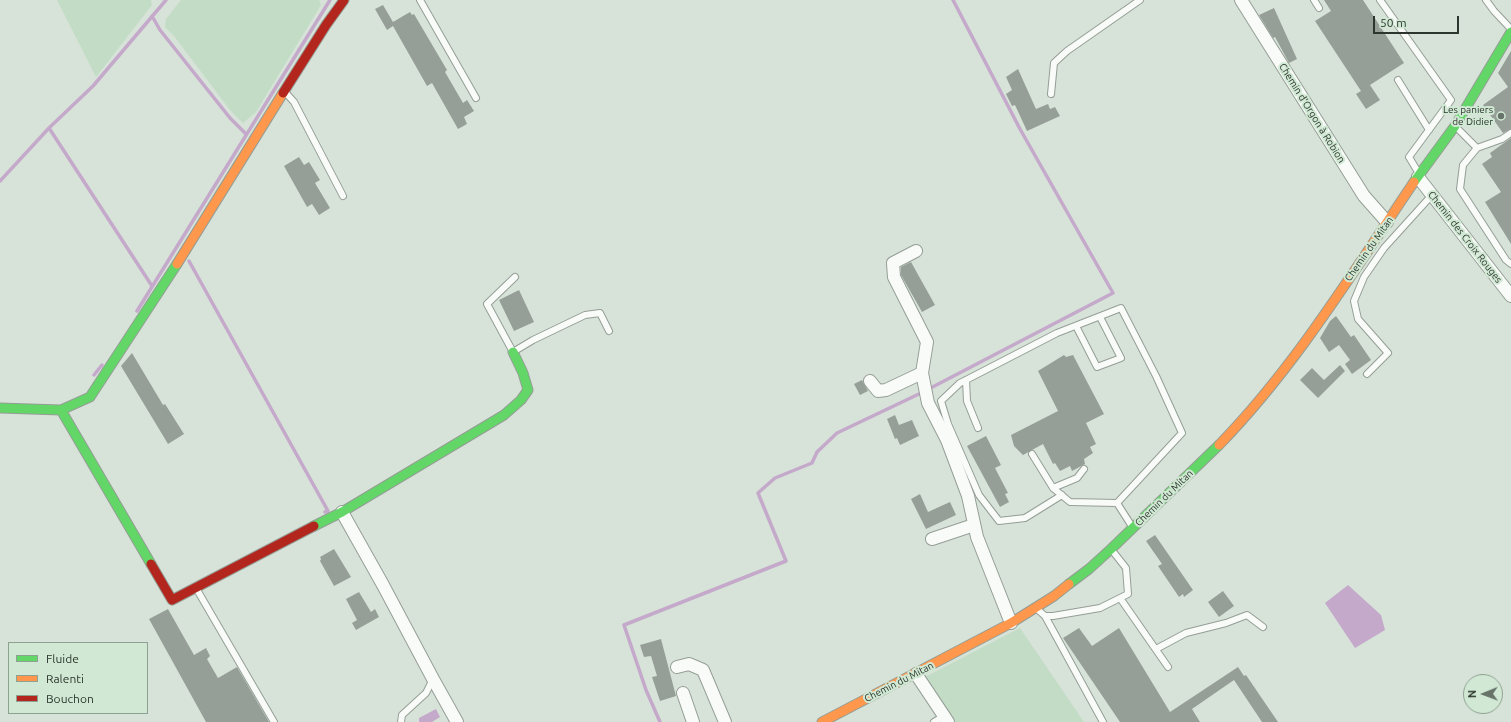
<!DOCTYPE html>
<html>
<head>
<meta charset="utf-8">
<style>
  body { margin:0 }
  #map { position:relative; width:1511px; height:722px; overflow:hidden; background:#d7e3d8; font-family:Ubuntu,sans-serif }
  canvas { display:block }
  .legend { position:absolute; left:8px; top:642px; width:140px; height:72px; box-sizing:border-box; background:#d1e9d4; border:1px solid #8fa192; margin:0; padding:5px 7px; list-style:none; font-size:12px; color:#2d362e }
  .legend li { display:flex; align-items:center; gap:8px; height:20px }
  .legend b { width:20px; border:1px solid #8fa192 }
  .north { position:absolute; left:1463px; top:674px; width:40px; height:40px; box-sizing:border-box; background:#d1e9d4; border:1px solid #8fa192; border-radius:50%; rotate:269deg; font-size:11px; font-weight:700; line-height:16px; text-align:center; color:#2d362e }
  .north::after { content:''; display:block; margin:auto; width:14px; height:18px; background:#68736a; clip-path:polygon(50% 0,100% 100%,50% 72%,0 100%) }
  .scale { position:absolute; left:1373px; top:16px; width:86px; height:18px; box-sizing:border-box; border:2px solid #2d362e; border-top:0; padding-left:5px; font-size:12px; line-height:14px; white-space:nowrap; color:#2d362e; -webkit-text-stroke:3px #d1e9d4; paint-order:stroke }
</style>
</head>
<body>
<div id="map">
<canvas width="1511" height="722"></canvas>
<ul class="legend">
<li><b style="height:5px;background:#63d668"></b>Fluide</li>
<li><b style="height:5px;background:#ff974d"></b>Ralenti</li>
<li><b style="height:5px;background:#b3261e"></b>Bouchon</li>
</ul>
<div class="north">N</div>
<div class="scale">50 m</div>
</div>
<script>
const c = document.querySelector('canvas').getContext('2d');
c.lineJoin = 'round';
function paint(path, color) {
  c.fillStyle = color;
  c.fill(path, 'evenodd');
}
function strokePath(path, color, width, dash) {
  c.strokeStyle = color;
  c.lineWidth = width;
  c.lineCap = dash ? 'butt' : 'round';
  c.setLineDash(dash || []);
  c.stroke(path);
}
function write(font, color, halo, rows, align = 'center') {
  c.font = font + ' Ubuntu,sans-serif';
  c.lineWidth = 4;
  c.setLineDash([]);
  c.textBaseline = 'middle';
  c.strokeStyle = halo;
  c.fillStyle = color;
  for (const [text, x, y, turn = 0] of rows) {
    c.save();
    c.translate(x, y);
    c.rotate((+turn || 0) * Math.PI / 180);
    c.textAlign = isNaN(turn) ? turn : align;
    if (halo) c.strokeText(text, 0, 0);
    c.fillText(text, 0, 0);
    c.restore();
  }
}
paint(new Path2D(`
  M57,0H151L152,5L96,77Z
  M181,0H319L321,5L256,112L243,123L230,110L174,36L165,27L166,19Z
  M1020,628L1084,722H953L923,678Z`), '#c3dcc6');
paint(new Path2D(`
  M1348,585L1381,615L1385,630L1355,648L1325,603Z
  M436,709L440,717L432,722H419V718Z`), '#c4a9cb');
strokePath(new Path2D(`
  M152,16L160,30L230,118L246,134
  M49,128L152,286
  M0,181L49,128L93,86L166,0
  M189,261L328,511L325,512
  M137,311L330,0
  M94,375L102,365
  M660,722L646,690L624,625L786,561L758,493L775,478L812,463L817,452L837,433L921,393L1113,293L1020,129L953,0`), '#c4a9cb', 3.5);
paint(new Path2D(`
  M1324,0H1363L1404,63L1370,85L1380,100L1366,109L1356,94L1361,91L1315,21L1331,11Z
  M383,5L393,22L410,12L412,15L414,14L447,70L445,72L463,103L467,100L474,111L464,117L467,124L458,129L432,83L427,86L393,26L387,30L375,9Z
  M1274,8L1297,59L1289,63L1275,37L1273,38L1259,15Z
  M1511,51V129L1503,133L1483,105L1508,87L1498,73Z
  M1018,69L1036,109L1048,104L1050,109L1055,107L1060,116L1027,131L1015,105L1012,106L1006,94L1012,90L1006,77Z
  M1511,138V244L1485,202L1501,192L1482,164L1492,157L1490,153Z
  M299,157L304,165L309,162L320,180L315,183L330,208L319,215L312,204L307,207L284,166Z
  M911,262L935,305L922,312L901,275V267Z
  M519,290L534,322L514,331L499,300Z
  M1336,316L1351,337L1354,335L1371,360L1352,374L1345,364L1350,360L1339,345L1329,352L1320,338L1330,321Z
  M132,353L163,405L165,404L184,434L168,444L121,366Z
  M1064,355L1066,357L1073,355L1104,414L1086,423L1096,444L1090,447L1093,453L1084,459L1085,464L1072,471L1070,466L1060,471L1055,463L1053,464L1043,444L1023,455L1014,446L1011,435L1058,411L1038,371Z
  M1340,365L1345,371L1318,398L1300,380L1312,368L1324,380Z
  M862,380L868,391L860,395L854,384Z
  M895,415L899,425L912,420L919,436L900,445L897,438L895,439L887,419Z
  M986,436L1001,465L995,468L1008,493L1005,494L1009,502L1000,507L967,446Z
  M920,494L928,512L950,502L956,515L926,529L911,499Z
  M1155,535L1193,590L1184,597L1183,594L1179,597L1158,566L1162,564L1146,541Z
  M334,549L351,577L334,586L320,561L321,559L320,557Z
  M1223,591L1234,606L1219,617L1208,602Z
  M359,592L371,612L375,609L379,617L356,630L352,623L357,620L346,599Z
  M168,609L194,655L206,648L210,656L207,659L218,678L237,667L269,722H206L149,619Z
  M1079,628L1092,646L1119,628L1170,712L1238,667L1244,676L1246,675L1278,722H1262L1234,680L1192,709L1200,722H1120L1063,638Z
  M661,639L676,696L660,701L652,677L657,676L651,656L644,657L640,645Z`), '#969f97');
const lane = new Path2D(`
  M420,0L476,98
  M1314,0L1319,8
  M1380,0L1451,100L1409,157L1418,172
  M1486,0L1494,11L1511,29
  M1398,80L1429,130
  M285,92L294,102L343,196
  M1051,94L1054,63L1067,51L1140,0
  M1455,126L1477,148L1463,165L1460,189L1506,260L1511,264
  M1477,148L1502,139L1511,133
  M515,277L487,304L513,352L533,340L585,315L600,313L609,331
  M1076,326L1097,367L1121,358L1100,317
  M1367,374L1388,353L1358,319L1354,301L1364,277L1384,248L1432,195
  M966,380L967,401L978,428
  M1032,454L1053,488L1070,502L1117,503L1133,528
  M1053,488L1077,478L1084,469
  M1062,495L1025,518L999,521L979,495L948,424L941,401L960,383L966,380L1057,333L1121,308L1156,376L1182,433L1117,503
  M196,588L274,722
  M1120,598L1168,667
  M1037,609L1045,616H1053L1100,608L1128,594L1126,568L1111,549
  M1045,616L1103,722
  M1156,649L1186,633L1226,623L1247,615L1263,627
  M401,722L402,715L426,693L433,679
  M934,722L944,716`);
const street = new Path2D(`
  M1241,0L1364,196L1387,222
  M1418,177L1511,296
  M916,251L893,263L894,277L927,342L922,373L928,403L947,440L968,496L977,537L1011,623
  M870,381L878,391L886,390L922,373
  M342,512L383,585L433,679L457,722
  M932,539L974,525
  M677,667L689,664L703,670L725,722
  M916,674L948,722
  M683,693L693,722`);
const fast = new Path2D(`
  M1414,182L1455,126L1511,32
  M0,408L61,410L90,397L177,264
  M61,410L151,564
  M314,526L342,512L504,415L521,400L528,390L523,373L513,352
  M1069,584L1089,569L1111,549L1219,445`);
const slow = new Path2D(`
  M177,264L283,93
  M1219,445C1295,367 1353,272 1414,182
  M822,722L1011,623L1054,596L1069,584`);
const jam = new Path2D(`
  M283,93L326,25L344,0
  M151,564L172,600L314,526`);
strokePath(lane, '#959e96', 8);
strokePath(street, '#959e96', 14);
strokePath(fast, '#959e96', 11);
strokePath(slow, '#959e96', 11);
strokePath(jam, '#959e96', 11);
strokePath(lane, '#f9fbf9', 6);
strokePath(street, '#f9fbf9', 12);
strokePath(fast, '#63d668', 9);
strokePath(slow, '#ff974d', 9);
strokePath(jam, '#b3261e', 9);
for (const [x, y, r, color] of [
  [1501,116,4,"#68736a"]
]) {
  const dot = new Path2D();
  dot.arc(x, y, r, 0, 2 * Math.PI);
  c.fillStyle = color;
  c.fill(dot);
  strokePath(dot, '#d1e9d4', 1.5);
}
write('10px', '#2d362e', '#d1e9d4', [
  ["Les paniers",1493,110],
  ["de Didier",1493,122]
], 'right');
write('10px', '#2d362e', '#d1e9d4', [
  ["Chemin d'Orgon à Robion",1312,113,58],
  ["Chemin des Croix Rouges",1465,237,52],
  ["Chemin du Mitan",1369,249,-55],
  ["Chemin du Mitan",1164,498,-44],
  ["Chemin du Mitan",899,682,-27]
]);
</script>
</body>
</html>
